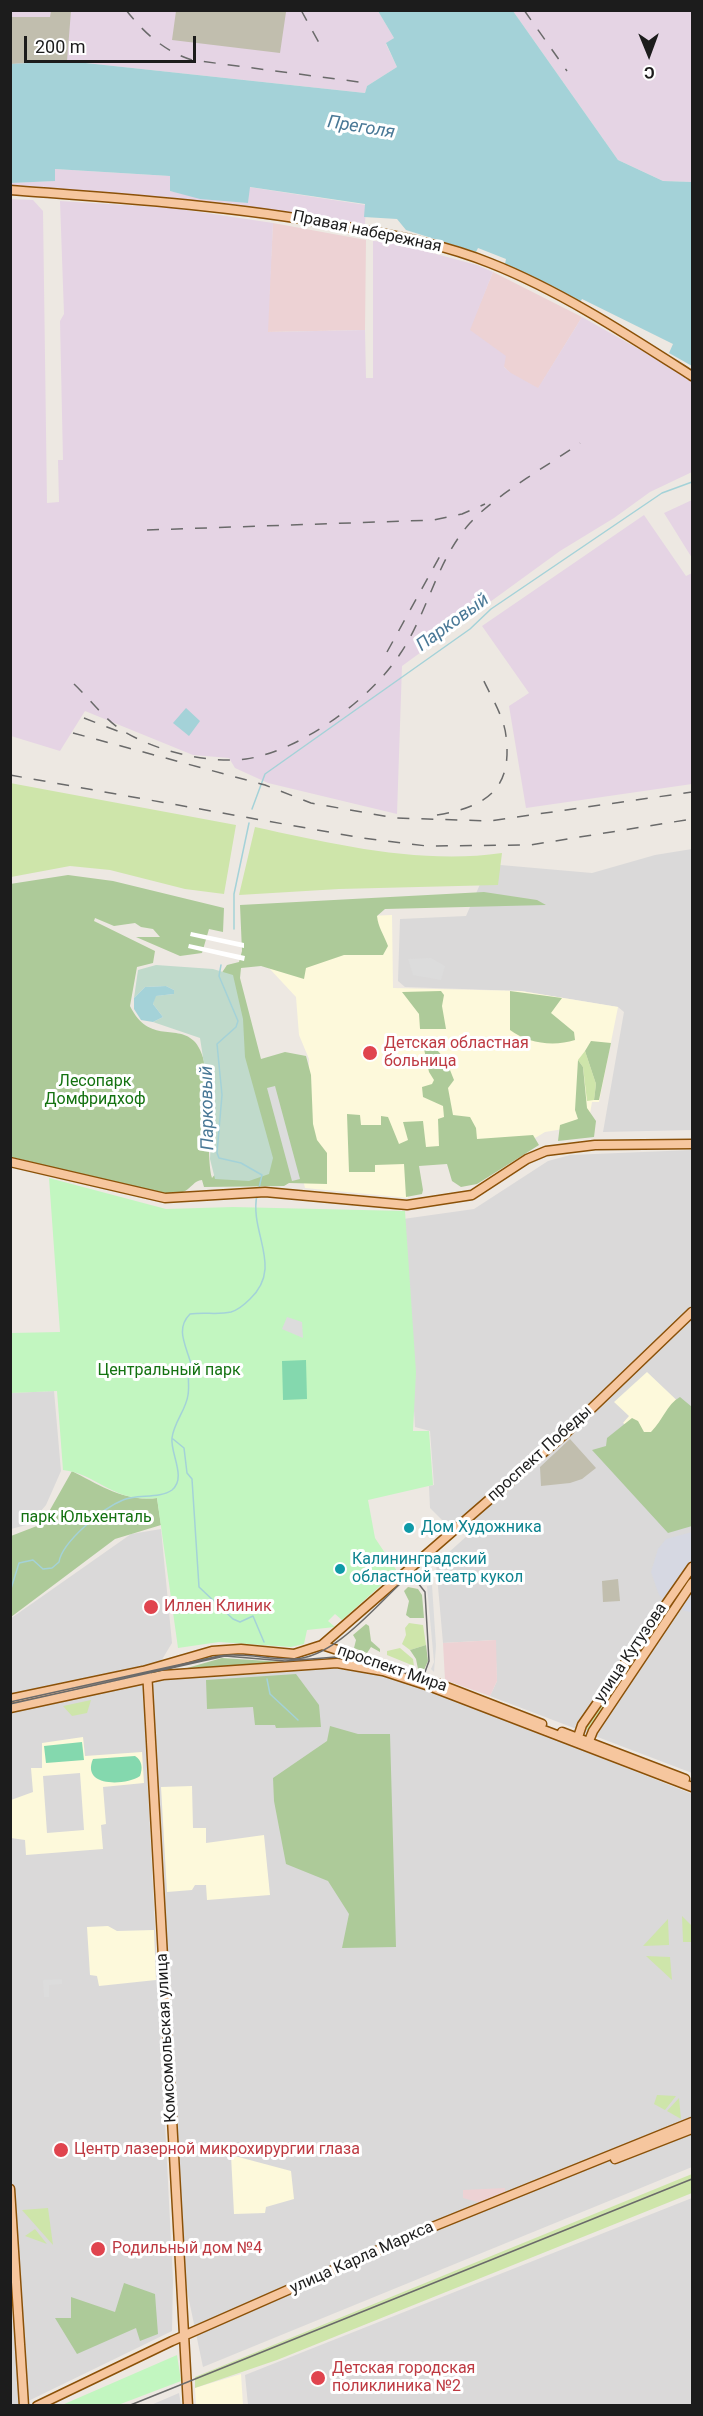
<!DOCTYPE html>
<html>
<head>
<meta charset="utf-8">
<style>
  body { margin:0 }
  #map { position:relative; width:703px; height:2416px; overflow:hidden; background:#ede8e2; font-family:Roboto,sans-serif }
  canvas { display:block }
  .frame { position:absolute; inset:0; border:12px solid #1c1c1c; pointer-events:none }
  .north { position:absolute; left:619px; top:24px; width:60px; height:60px; -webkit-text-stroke:4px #fff; paint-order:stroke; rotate:179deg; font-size:16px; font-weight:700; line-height:24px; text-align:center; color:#1c1c1c }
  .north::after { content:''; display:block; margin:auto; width:21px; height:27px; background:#1c1c1c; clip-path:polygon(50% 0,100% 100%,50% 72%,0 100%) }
  .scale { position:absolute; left:24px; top:36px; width:172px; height:27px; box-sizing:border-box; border:3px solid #1c1c1c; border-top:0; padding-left:8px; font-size:18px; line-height:21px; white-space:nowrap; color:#1c1c1c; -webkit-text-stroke:4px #fff; paint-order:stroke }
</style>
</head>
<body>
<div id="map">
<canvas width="703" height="2416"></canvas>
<div class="frame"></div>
<div class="north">С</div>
<div class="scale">200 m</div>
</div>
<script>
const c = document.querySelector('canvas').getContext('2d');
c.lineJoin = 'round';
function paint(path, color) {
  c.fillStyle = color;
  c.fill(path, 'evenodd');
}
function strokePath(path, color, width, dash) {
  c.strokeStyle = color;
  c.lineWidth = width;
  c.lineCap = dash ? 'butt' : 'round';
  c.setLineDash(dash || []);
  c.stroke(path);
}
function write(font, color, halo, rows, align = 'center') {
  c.font = font + ' Roboto,sans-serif';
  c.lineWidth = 6;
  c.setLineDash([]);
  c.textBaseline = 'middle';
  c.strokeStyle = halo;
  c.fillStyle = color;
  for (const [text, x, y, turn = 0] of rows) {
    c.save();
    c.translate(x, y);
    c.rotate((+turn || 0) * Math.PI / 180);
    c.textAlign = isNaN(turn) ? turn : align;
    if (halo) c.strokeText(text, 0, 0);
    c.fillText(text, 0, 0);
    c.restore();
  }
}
paint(new Path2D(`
  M692,849V1130L603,1132L624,1012L618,1007L521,991L405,987L398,981L400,919L466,916L489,864L592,873L655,855Z
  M692,1150V1773L490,1696L497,1681L495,1640L443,1643L436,1564L469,1534L448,1526L430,1508L429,1486L434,1485L430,1431L415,1427L403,1219L474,1209L548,1161L570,1155Z
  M54,1391L61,1471L46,1505L30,1524L11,1529V1393Z
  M161,1529L172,1643L143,1691L173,2280L172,2331L18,2406L10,2405V1619L131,1534Z
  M313,1667L373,1672L400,1678L692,1794V2167L203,2367L186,2286L152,1686L158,1680Z
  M692,2198V2405H248L245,2375Z
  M179,2393L181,2405H151Z`), '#dad9d9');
paint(new Path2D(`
  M273,223L366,240L365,330L267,332Z
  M493,272L582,317L538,389L511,374L469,330Z
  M496,1640L497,1681L490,1696L445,1680L443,1643Z
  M505,2188V2196L481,2203L463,2198V2190Z`), '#edd2d4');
paint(new Path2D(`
  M10,11H378L394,38L386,44L397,67L367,86L365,93L67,61L11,64Z
  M513,11H692V182L663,181L618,160Z
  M55,169L170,176V191L248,203L249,187L366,205L365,224L169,198L11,186L10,183L54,181Z
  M10,199L33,200L43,211L47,503L59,502L58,460H63L60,321L64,314L60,201L173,208L273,223L268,332L365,330L366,378H373V241L391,242L477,265L493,272L470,330L506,356L504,367L511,373L538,388L582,317L692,379V472L650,492L614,518L560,551L402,666L397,814L268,783L235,768L229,758L193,755L85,711L60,751L11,736Z
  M692,500V558L664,513Z
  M644,515L686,576L692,573V784L526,808L509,706L529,693L482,626Z`), '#e5d4e4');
paint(new Path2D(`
  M392,915L393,988L521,991L618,1007L599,1102H592L588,1125L545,1132L458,1185L453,1159L408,1163V1198L305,1188L292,1134L285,1076L309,1068V1059L299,1035L296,997L269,968L267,920Z
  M647,1372L686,1409L646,1441L623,1423L629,1416L614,1402Z
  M83,1737L85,1756L142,1752L144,1783L103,1787L106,1824L101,1825L103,1849L26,1855L25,1840L11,1838V1800L33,1792L31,1768H42V1743ZM80,1773L84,1830L47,1833L43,1776Z
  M192,1786L193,1828H206V1843L264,1835L270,1895L207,1900L206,1885H195L192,1890L167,1892L161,1787Z
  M108,1926L117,1931L154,1930L156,1980L99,1986L97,1976L90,1975L87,1927Z
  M231,2155L291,2171L294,2199L266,2207L265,2213L234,2214Z
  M241,2374L243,2405H196L195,2388Z`), '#fdf9db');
paint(new Path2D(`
  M51,11H71L67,61L11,64L10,17H50Z
  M277,11L286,12L280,53L172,40L176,11Z
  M570,1439L596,1468L582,1479L570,1483L541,1486L540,1467Z
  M618,1579L620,1601L603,1602L602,1581Z`), '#c1beae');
paint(new Path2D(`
  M10,783L236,825L224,894L185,889L110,870L70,866L11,877Z
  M255,827C333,844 421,865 502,853L498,885L339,889L239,895Z
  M585,1051L596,1084L594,1100L587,1101L583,1067L578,1060Z
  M666,1605L671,1608L590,1731L583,1728Z
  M409,1623L423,1625L426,1645L410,1650L402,1644L406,1635L405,1628Z
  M400,1648L413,1659L414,1666L387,1655V1651Z
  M91,1700L87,1713L72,1716L63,1706Z
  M682,1916L692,1926V1942H683Z
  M668,1919L669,1945L643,1946Z
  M646,1956L670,1957L672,1980Z
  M657,2095L676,2096L665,2110L654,2104Z
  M679,2098L681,2119L667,2111Z
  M692,2174V2193L277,2360L195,2388V2377Z
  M48,2208L53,2245L22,2210Z
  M35,2229L47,2244L25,2236Z`), '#cee5aa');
paint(new Path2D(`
  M68,875L113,881L224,908L223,932L209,929L202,953L180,956L136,937H160L153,929L141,927L135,923L114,926L95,918L94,921L155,951L153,963L137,967L130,1006C149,1045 178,1023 195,1042C217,1068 204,1145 212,1178L220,1168L205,998L227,965L239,962L242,951L240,905L484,892L537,900L546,905L385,909L377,916C378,927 384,935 388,946L383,955H344L306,968L304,979L261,966L241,968L240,978L261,1059L285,1052L306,1056L311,1075L313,1124L317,1140L327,1153V1184L289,1183L284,1186L204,1187L202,1180C194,1181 192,1187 185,1191C175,1196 160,1192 149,1191L11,1157L10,884Z
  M441,991L444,995L442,1006L446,1029H420L419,1014L402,992Z
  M510,991L562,998L551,1013L574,1032L575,1040C553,1047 527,1043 510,1030Z
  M591,1041L611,1043L599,1100H594L596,1084L585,1051Z
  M424,1049L437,1050L446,1060L454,1080L448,1088L453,1115L470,1117L476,1128L477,1139L533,1135L539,1145L477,1184L461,1187L452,1181L447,1164L419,1166L423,1190L422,1194L406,1197L404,1164L375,1165V1172H349L347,1114L360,1115L361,1125H381V1116L388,1117L399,1144L408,1140L403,1122L423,1121L426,1147L439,1146L438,1119L444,1117L443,1106L423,1097L422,1087L432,1084L434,1080L429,1072Z
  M578,1060L583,1067L587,1108L596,1121L594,1137L558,1141L560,1125L578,1119L575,1110Z
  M680,1397L692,1407V1526L668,1533L592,1450L606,1446L607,1438L632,1418L638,1421L644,1432H651C663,1420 667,1404 680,1397Z
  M72,1471C99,1485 125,1502 157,1498L161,1525L115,1539L11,1617V1536L42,1524Z
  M408,1587L418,1589L422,1595L424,1618H410L406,1615L409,1601L404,1591Z
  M366,1624L369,1626L371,1641L380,1649V1652L371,1647L367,1653L354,1648L356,1640L353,1635Z
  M426,1645L428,1661L423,1672L418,1669L416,1659L410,1650Z
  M222,1658L283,1662V1664L187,1668Z
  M296,1674L319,1705L321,1727L276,1728L275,1725H255L253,1707L207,1709L206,1680Z
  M330,1726L358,1734H390L396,1947L342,1948L349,1914L328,1881L286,1864L274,1801L273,1778L327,1741Z
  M124,2283L155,2294L158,2334L140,2341L136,2328L77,2354L55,2318H71V2297L115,2312Z`), '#adca99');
paint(new Path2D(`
  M156,965L213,969L233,975L243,1019L245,1057L273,1158L269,1174L249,1181L215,1179L210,1159L212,1116L200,1038L153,1022L163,1017L153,1004L155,996L174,994V990L166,986L145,987L134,998L138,970Z`), '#c0dacb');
paint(new Path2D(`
  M49,1178L166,1209L233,1207L405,1211L416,1372L413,1431H429L433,1485L368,1500L375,1538L397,1571L342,1620L335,1614L328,1621L335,1627L307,1630L304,1644L291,1647L219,1642L178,1648L157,1498C113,1503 98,1474 63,1470L57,1391L11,1393V1333L60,1332Z
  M177,2355L181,2381L118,2405H62Z`), '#c2f6c0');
paint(new Path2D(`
  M306,1360L307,1399L283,1400L282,1361Z
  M82,1742L84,1760L46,1763L44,1746Z
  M135,1756C142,1760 143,1768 140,1776C125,1786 81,1787 93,1759Z`), '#84d8ae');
paint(new Path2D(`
  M431,958L445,966L441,980L413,975L408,959Z
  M275,1086L300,1179L292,1181L267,1088Z
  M287,1317L302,1322L303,1338L282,1329Z
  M432,1585L436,1646L434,1672L431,1669L434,1662L427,1586Z
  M62,1979V1984L49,1985V1997H44L43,1980Z`), '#dcdcdc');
paint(new Path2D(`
  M692,1532V1611L690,1612L678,1609L659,1595L651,1572L658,1549L666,1539Z`), '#d6d8e2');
paint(new Path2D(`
  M378,11H513L618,160L663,181L692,182V366L669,353L673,344L582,299L579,304L505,264L506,259L478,248L476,252L406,230L397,219L364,217L365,204L250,187L248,203L200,199L170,191V176L55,169V181L11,183L10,64L67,61L365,93L367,86L397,67L386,43L394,38Z
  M186,708L200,721L189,736L173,723Z
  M166,986L174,990V994L156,996L153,1004L163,1017L153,1022L141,1020L134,1009V998L145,987Z`), '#a4d2d8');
paint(new Path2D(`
  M191,932L244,943V948L190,936Z
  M189,944L245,956L244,961L188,948Z`), '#fff');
strokePath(new Path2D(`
  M252,809L265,774L470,629L491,609L662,493L692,482
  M234,929V894L249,823
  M221,965L219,976L238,1021L236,1027L217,1044L222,1095L217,1153L219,1158L241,1163L262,1175L259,1188
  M173,1439L184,1448L187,1473L192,1479L199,1587L233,1619L240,1622L253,1616L264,1642
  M10,1592L19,1563L33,1560L43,1569L52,1568L59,1562C62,1542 103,1508 123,1500C137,1494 160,1499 172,1490C187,1478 170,1453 172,1438C174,1422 186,1410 188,1395C190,1383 186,1375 191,1364C186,1345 175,1329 190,1314C204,1312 219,1315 231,1312C238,1310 245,1304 250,1299C284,1267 249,1233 257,1195
  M267,1679L270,1694L298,1720`), '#a4d2d8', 1.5);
const major = new Path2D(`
  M10,190C127,199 243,206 358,229C403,237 448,246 490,263C561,291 628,335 692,376
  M10,1162L165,1198L265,1192L407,1205L472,1195L527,1159L546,1151L595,1145L692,1144
  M322,1645L402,1671
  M147,1670L188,2406
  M431,1681L542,1724
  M10,1699L143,1671L212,1651L241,1649L294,1654L322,1645L567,1432L692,1312
  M10,1708L163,1675L337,1663L383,1671L429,1686L692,1787
  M562,1732L685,1779
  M577,1740L582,1725L692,1567
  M587,1746L593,1731L692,1583
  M615,2159L692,2129
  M10,2189L24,2406
  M37,2406L172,2341L415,2234L692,2122`);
strokePath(major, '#8b5108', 11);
strokePath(major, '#f6c69e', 8);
strokePath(new Path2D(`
  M10,1702L219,1656C244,1652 269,1660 294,1659C333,1658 373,1609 401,1583H418L425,1592L429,1661L425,1672L419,1676L336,1657L285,1661L225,1656L10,1704
  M128,2406L692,2179`), '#6a6a6a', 1.5);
strokePath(new Path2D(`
  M126,10C144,33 164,51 192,60L359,82
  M301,10L323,50
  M524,10L567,71
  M10,11H45
  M147,530L434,520L462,514L485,504
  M387,652L440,556
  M74,684C90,699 105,720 123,731C156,751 208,764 246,759C300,751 370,700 400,654C428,613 436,561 470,523C494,496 549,465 580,443
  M84,718L120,732
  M73,733L265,785L311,803L395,818L489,821L692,792
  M10,775L362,838L427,846L530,845L692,819
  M437,815C485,807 513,790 506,736C504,716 489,693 481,675`), '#6a6a6a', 1.5, [12, 12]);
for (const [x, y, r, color] of [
  [370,1053,8,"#e0444e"],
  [409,1528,6,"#0f9aa8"],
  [340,1569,6,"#0f9aa8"],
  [151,1607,8,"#e0444e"],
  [61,2150,8,"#e0444e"],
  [98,2249,8,"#e0444e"],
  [318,2378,8,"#e0444e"]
]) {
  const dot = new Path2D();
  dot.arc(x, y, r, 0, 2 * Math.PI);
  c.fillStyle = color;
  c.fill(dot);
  strokePath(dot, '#fff', 2);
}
write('16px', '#1c1c1c', '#fff', [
  ["Правая набережная",367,232,12],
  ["проспект Победы",540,1454,-42],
  ["улица Кутузова",631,1653,-56],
  ["проспект Мира",392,1669,19],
  ["Комсомольская улица",167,2038,-93],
  ["улица Карла Маркса",362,2258,-24]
]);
write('16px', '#be3a42', '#fff', [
  ["Детская областная",384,1044],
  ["больница",384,1062],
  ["Иллен Клиник",164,1607],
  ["Центр лазерной микрохирургии глаза",74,2150],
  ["Родильный дом №4",112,2249],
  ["Детская городская",332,2369],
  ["поликлиника №2",332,2387]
], 'left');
write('16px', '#147211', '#fff', [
  ["Лесопарк",95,1082],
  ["Домфридхоф",95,1100],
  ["Центральный парк",169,1371],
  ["парк Юльхенталь",86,1518]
]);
write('16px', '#0d838f', '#fff', [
  ["Дом Художника",421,1528],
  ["Калининградский",352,1560],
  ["областной театр кукол",352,1578]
], 'left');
write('italic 18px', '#497896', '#fff', [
  ["Преголя",361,128,9],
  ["Парковый",453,623,-36],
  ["Парковый",208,1108,-91]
]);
</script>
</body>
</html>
